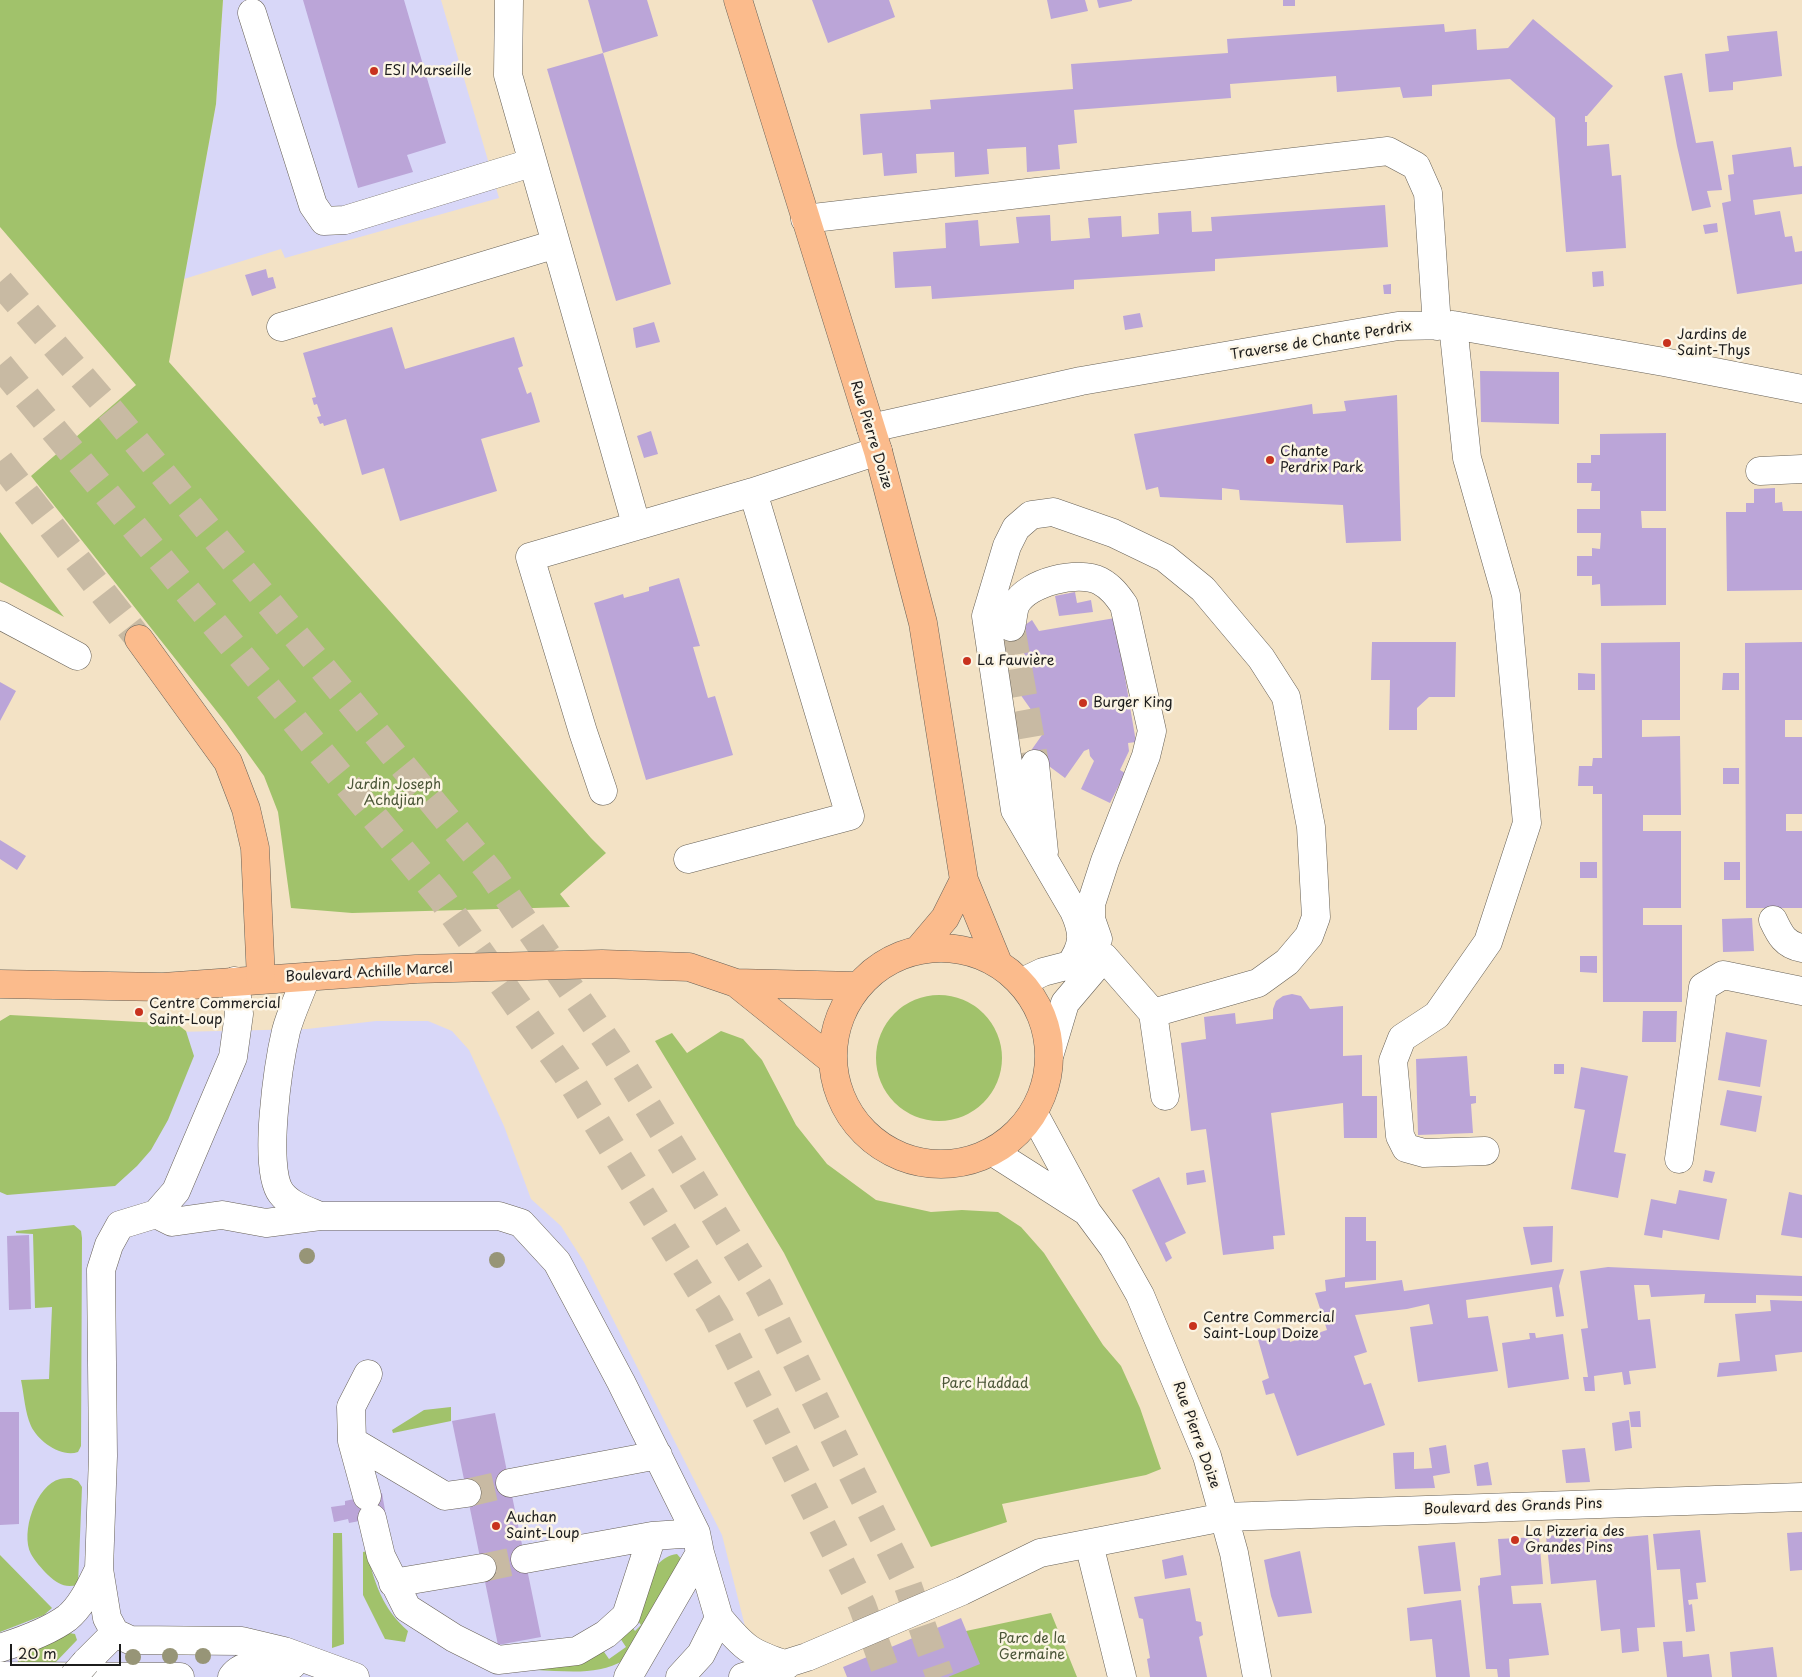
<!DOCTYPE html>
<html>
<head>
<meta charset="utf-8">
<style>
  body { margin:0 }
  #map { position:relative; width:1802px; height:1677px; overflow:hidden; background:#f3e2c5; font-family:"Playpen Sans",sans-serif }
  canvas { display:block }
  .scale { position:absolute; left:10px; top:1644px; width:111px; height:22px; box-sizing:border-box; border:2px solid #1c1c1c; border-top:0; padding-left:6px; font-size:15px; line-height:18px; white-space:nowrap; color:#1c1c1c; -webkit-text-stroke:4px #fcf5e5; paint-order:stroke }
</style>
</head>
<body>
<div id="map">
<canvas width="1802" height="1677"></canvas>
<div class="scale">20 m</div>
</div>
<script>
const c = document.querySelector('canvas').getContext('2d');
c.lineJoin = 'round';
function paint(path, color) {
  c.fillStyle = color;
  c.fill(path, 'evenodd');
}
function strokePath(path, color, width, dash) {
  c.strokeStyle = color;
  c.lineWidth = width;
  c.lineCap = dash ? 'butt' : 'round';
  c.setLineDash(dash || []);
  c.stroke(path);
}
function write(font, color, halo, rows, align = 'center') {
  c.font = font + ' "Playpen Sans",sans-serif';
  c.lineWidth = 5;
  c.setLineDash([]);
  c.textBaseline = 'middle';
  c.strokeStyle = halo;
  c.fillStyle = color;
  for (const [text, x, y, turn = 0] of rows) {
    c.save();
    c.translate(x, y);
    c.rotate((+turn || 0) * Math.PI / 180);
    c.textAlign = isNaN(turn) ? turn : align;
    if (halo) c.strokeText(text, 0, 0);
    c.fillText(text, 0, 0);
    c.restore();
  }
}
paint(new Path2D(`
  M223,0H441L499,198L285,258L281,249L184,279L216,104Z
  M376,1021H428L452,1031L469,1050L504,1126L531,1199L561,1226L584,1262L722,1535L754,1662L743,1677H0V1036L307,1029Z`), '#d8d7f8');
paint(new Path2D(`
  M0,0H223L216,104L169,362L591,838L606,853L560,894L570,907L352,913L291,908L278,812L264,776L226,723L31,476L136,385L0,227Z
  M0,532L64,617L0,582Z
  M876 1058a63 63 0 1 1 126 0a63 63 0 1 1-126 0Z
  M10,1015L177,1024L186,1031L194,1056L168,1120L151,1150L137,1166L115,1186L7,1195L0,1192V1021Z
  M721,1031L743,1039L762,1060L796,1125L827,1164L876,1200L931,1212L962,1210L998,1212L1021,1227L1044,1253L1103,1345L1121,1366L1140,1408L1161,1469L1146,1475L1002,1504L1007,1522L931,1547L784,1253L655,1041L672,1033L687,1053Z
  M74,1225L81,1231L82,1238L81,1446L78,1452C61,1458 38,1441 31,1426C25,1413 24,1394 21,1380L49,1379L52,1307L35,1308L33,1234L16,1233V1231Z
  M451,1407V1421L393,1433L392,1430L424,1410Z
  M71,1478L78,1481L82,1487L78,1585C64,1588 58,1584 48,1575C42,1569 35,1561 31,1554C20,1533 36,1485 60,1479C63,1478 68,1478 71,1478Z
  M333,1533H342L344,1644L332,1648Z
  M367,1551C374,1583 383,1609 408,1631L405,1642L385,1639L363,1595V1552Z
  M677,1554L682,1560L624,1660C598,1676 566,1671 535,1670L537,1667L602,1649L609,1659L626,1647L620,1638L632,1627L635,1631L641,1625L638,1621C651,1599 644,1559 677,1554Z
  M0,1555L52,1608L44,1615L0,1632Z
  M1051,1613L1077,1677H948L966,1631Z
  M69,1633L75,1634L77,1640L54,1664H16L28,1649Z`), '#a1c26b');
paint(new Path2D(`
  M303,0H404L446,143L407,155L413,172L358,188Z
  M588,0H647L658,36L603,53Z
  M812,0H889L895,17L828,43Z
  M1047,0H1085L1088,11L1051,19Z
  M1097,0H1132V1L1099,8Z
  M1283,0H1295V6H1283Z
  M1533,19L1613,86L1587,116H1585V122H1587V146L1609,144L1612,176L1621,175L1626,248L1566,252L1555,118L1510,79L1432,85V96L1403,98L1400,87L1337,92L1336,76L1230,84L1231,98L1074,110L1077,143L1058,145L1060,169L1027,172L1026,147L987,149L989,174L955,177L954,152L916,154L917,173L884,176L882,153L863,155L860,114L931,109L930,100L1073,89L1071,64L1228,53L1227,39L1444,24L1445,32L1476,29L1477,50L1508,48Z
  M1777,31L1782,76L1733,82V90L1709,92L1705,54L1729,51L1727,36Z
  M603,53L671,284L616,301L547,69Z
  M1682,73L1696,143L1713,141L1722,190L1707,191L1711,207L1692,211L1677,146L1664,76Z
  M1791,147L1794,167L1802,166V194L1753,200L1755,215L1780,211L1785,237L1792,236L1795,252L1802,251V284L1737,294L1722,203L1731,201L1728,175L1734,174L1732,155Z
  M1385,205L1388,247L1215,259V271L1074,280V289L932,299L931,286L895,288L893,252L946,248L945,223L978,220L980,246L1019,243L1016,217L1050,215L1051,241L1090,238L1088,218L1121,216L1122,237L1159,234L1158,213L1191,211L1192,232L1212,231L1211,217Z
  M1717,223L1718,232L1705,234L1703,225Z
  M266,269L268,278L273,277L276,288L252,296L245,275Z
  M1603,271L1604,286L1593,287L1592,272Z
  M1391,284V294H1384L1383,285Z
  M1140,313L1143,327L1125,330L1123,316Z
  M654,322L660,342L636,348L633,328Z
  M392,327L405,369L514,337L523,366L518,368L527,394L531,392L540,422L481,439L497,491L400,521L384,468L362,475L346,419L324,426L323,423L320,424L317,417L321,416L317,404L314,405L312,398L316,397L303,353Z
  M1480,371L1559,372V424L1481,422Z
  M1397,395L1401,541L1346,543L1343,505L1240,500L1239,490L1222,488V500L1160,497L1158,487L1146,490L1134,434L1312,404L1313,414L1346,411L1344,401Z
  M651,431L658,454L644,458L637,436Z
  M1666,433V511H1641L1642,528H1666V605L1601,606L1600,584L1592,585V576H1577V556H1592V548L1600,549L1601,533H1577V509H1600V491H1591L1592,483H1577V463H1591V455H1600V434Z
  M1775,488V503L1782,502L1783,511H1802V590L1727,591L1726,512H1746V503H1754V489Z
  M679,578L699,643L700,646L693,647L708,698L715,696L733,755L646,780L594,603L623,594L624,598L649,591V587Z
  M1075,592L1077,603L1091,600L1093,612L1059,616L1055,596Z
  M1115,618L1136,742L1128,743L1129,751L1120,770L1125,773L1110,803L1081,789L1094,761L1090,756L1089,749L1084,751L1065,778L1030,752L1042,735L1039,721L1020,694L1034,684L1030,662L1011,635L1032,620L1039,631Z
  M1372,642H1456L1455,697H1429L1417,708V730H1389L1390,680H1371Z
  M1680,642V720H1642V737L1680,736L1681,815H1643V831H1681V908H1643V925H1682V1002H1603L1602,794H1593V786H1578L1579,766H1592L1593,758H1602L1601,643Z
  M1802,642V720H1785V737H1802V814H1786V831H1802V908H1746L1745,643Z
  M1578,673L1595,674V690H1578Z
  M1723,673H1739V690H1722Z
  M0,682L16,691L0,721Z
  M1723,768H1739V784H1723Z
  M0,840L26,856L17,870L0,859Z
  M1580,862H1597V878H1580Z
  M1724,862H1740V880H1724Z
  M1752,918L1754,951L1723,952L1722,919Z
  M1580,956H1597V973L1580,972Z
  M1292,994L1301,996L1310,1009L1343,1006V1056L1362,1055V1096H1377V1138H1344L1343,1103L1271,1113L1285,1235L1273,1236L1274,1249L1223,1255L1206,1129L1191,1131L1181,1043L1206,1039L1204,1017L1235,1013L1236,1024L1273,1019V1009L1276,1001L1283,996Z
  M1643,1011H1677L1676,1042H1642Z
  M1726,1032L1767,1040L1760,1087L1718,1080Z
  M1467,1056L1470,1096H1476V1103L1471,1104L1473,1133L1418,1135L1416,1059Z
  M1554,1064H1564V1074H1554Z
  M1581,1067L1628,1076L1614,1152L1626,1154L1618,1198L1571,1189L1585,1110L1574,1108Z
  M1727,1090L1762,1096L1756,1132L1720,1125Z
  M1204,1170L1206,1182L1187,1185L1186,1173Z
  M1705,1170L1715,1172L1712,1183L1703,1181Z
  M1159,1177L1186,1233L1165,1243L1172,1258L1166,1262L1132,1190Z
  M1679,1190L1727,1199L1719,1240L1663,1230L1662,1238L1644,1235L1651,1199L1676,1204Z
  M1789,1192L1802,1195V1238L1781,1235Z
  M1345,1217H1366V1241H1376V1280L1345,1282V1288L1402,1280L1404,1291L1564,1269L1559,1286L1564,1316L1556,1317L1552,1287L1466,1300L1468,1318L1488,1316L1498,1371L1418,1382L1410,1327L1433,1324L1429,1304L1407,1309L1355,1315L1367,1352L1354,1356L1364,1385L1371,1383L1385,1425L1297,1456L1274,1393L1266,1395L1262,1381L1269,1378L1257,1336L1285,1326L1290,1342L1327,1330L1315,1293L1326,1291L1325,1280L1345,1277Z
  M1553,1226L1552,1262L1531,1265L1523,1227Z
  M29,1235L31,1309L9,1310L7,1236Z
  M1608,1267L1802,1276V1296L1756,1295V1303H1704L1705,1294L1651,1297L1649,1285H1634L1638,1320L1650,1319L1656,1368L1629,1371L1631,1384L1624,1385L1622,1372L1594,1376L1595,1391H1585L1583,1377H1588L1581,1329L1588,1328L1580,1271Z
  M1770,1300L1802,1301V1352L1775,1355L1777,1371L1717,1377L1719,1363L1740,1361L1735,1314L1771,1311Z
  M1529,1333H1535L1536,1338L1563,1334L1569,1379L1508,1388L1502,1343L1530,1339Z
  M1640,1411L1641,1427H1631L1629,1412Z
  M0,1412H19V1524L0,1525Z
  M495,1413L541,1637L498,1645L452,1421Z
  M1629,1420L1632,1448L1615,1451L1612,1423Z
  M1446,1445L1450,1473L1433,1476L1435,1488L1395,1489L1393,1453L1414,1452V1469L1432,1468L1429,1448Z
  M1585,1448L1590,1482L1566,1483L1562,1450Z
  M1488,1462L1492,1485L1477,1486L1474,1465Z
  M382,1493L386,1516L349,1523L348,1519L334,1522L331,1507L345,1505V1501Z
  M1700,1530L1706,1582L1696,1583L1698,1599L1688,1600L1689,1605L1692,1604L1695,1631L1686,1632L1680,1569L1657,1570L1653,1534Z
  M1592,1532L1593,1540L1648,1535L1655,1627L1637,1628L1639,1651L1622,1653L1620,1629L1601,1631L1596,1580L1551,1584L1546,1536Z
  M1802,1532V1570L1790,1571L1787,1533Z
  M1539,1537L1543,1584L1511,1586L1513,1604L1541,1603L1549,1655L1509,1659L1510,1677H1498L1497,1669H1486L1478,1586L1480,1585V1578L1501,1575L1498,1539Z
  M1455,1542L1461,1591L1424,1594L1418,1546Z
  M1300,1551L1312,1613L1278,1617L1271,1596L1264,1560Z
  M1183,1555L1187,1575L1165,1579L1162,1560Z
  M1190,1588L1196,1621L1201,1622L1203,1635L1199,1637L1207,1677H1150L1147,1659L1150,1658L1143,1619L1139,1618L1134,1597Z
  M1461,1600L1470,1677H1436L1432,1639L1410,1641L1407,1608Z
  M961,1618L980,1664L948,1677H847L843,1667Z
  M1682,1641L1683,1657L1709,1654L1712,1677H1667L1663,1642Z
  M1773,1647L1777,1677H1732L1730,1652Z`), '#bba5d8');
strokePath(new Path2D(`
  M1011,627L1035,764
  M467,1493L510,1483
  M482,1568L525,1559`), '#c8baa3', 28, [28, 14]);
strokePath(new Path2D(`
  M0,282L106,405L491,873L614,1052L761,1291L908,1586L940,1677
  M0,365L442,899L567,1075L716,1316L862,1605L888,1677
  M0,461L139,639`), '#c8baa3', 28, [28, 14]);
const minor = new Path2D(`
  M509,0L508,75L636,524
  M252,13L313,205L324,221L345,220L531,163
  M805,219L1388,151L1416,166L1428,193L1437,326
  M1453,325L1467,458L1506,595L1527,823L1488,942L1437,1015L1402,1038L1393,1061L1400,1136L1406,1148L1424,1153L1485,1151
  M281,327L556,244
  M871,428L1081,381L1398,326L1453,325L1664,362L1802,389
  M1760,471L1802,469
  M0,615L77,656
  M1011,627C1013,620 1013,610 1016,604C1028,582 1078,570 1100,581C1111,587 1117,595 1124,605L1152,731L1146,756L1105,861L1091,904V919L1098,939
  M1035,764L1044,852
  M603,791L583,732L530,557L753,492L878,451
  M688,859L850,816L753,492
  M1773,920C1780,935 1785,945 1802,948
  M306,977C300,995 291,1012 286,1031C279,1061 262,1168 281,1193C290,1205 306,1210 320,1216
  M1022,982L1043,972L1070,965C1084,945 1084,933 1074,911L1015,810L986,616L1007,546L1016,528L1031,515L1053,512L1113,533L1165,558L1203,589L1261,658L1286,697L1311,827L1316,917L1309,936L1287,962L1258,983L1153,1013L1104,957L1065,1003L1050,1053
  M1153,1013L1165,1096
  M1034,1114L1087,1212L1113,1247L1140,1295L1207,1456L1234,1553L1257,1677
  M993,1152L1084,1210
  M1679,1159L1703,987L1723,975L1802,991
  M156,1214L176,1191L233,1057L239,1014L235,981
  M352,1441L445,1496L467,1493
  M510,1483L658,1455
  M367,1496L352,1441L351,1407L368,1374
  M372,1518L381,1556L407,1608L454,1638L498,1660L577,1651L606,1634L626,1616L652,1536
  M1089,1544L1122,1677
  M525,1559L652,1536L696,1533
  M393,1583L482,1568
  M719,1618C744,1648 750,1653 787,1665
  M0,1648C22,1641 48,1632 67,1618C82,1606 91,1585 99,1569
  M86,1662L115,1633
  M0,1676L180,1677
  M232,1677C244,1660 273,1663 292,1665
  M355,1677L284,1651L242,1641L130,1640L115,1633L107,1618L99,1569L103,1456L101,1270L109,1245L120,1225L156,1214L172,1222L222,1215L266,1223L320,1216H499L521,1223L557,1262L621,1382L696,1533L700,1553L719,1618L701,1654L680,1677
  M628,1677L700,1553
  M743,1677L807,1657L962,1591L1040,1553L1224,1517L1802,1497`);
const major = new Path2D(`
  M738,0L878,451L923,623L964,880L998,963
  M833 1056a108 108 0 1 1 216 0a108 108 0 1 1-216 0Z
  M918,950L945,918L964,880
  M736,983L833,1061
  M0,984L163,987L416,969L602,964L689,967L736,983L856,986`);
const highway = new Path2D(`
  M139,639L228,762L246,809L255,848L261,979`);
strokePath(minor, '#676157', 29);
strokePath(major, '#676157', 29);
strokePath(highway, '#676157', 29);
strokePath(minor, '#fff', 28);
strokePath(major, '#fbbb8c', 28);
strokePath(highway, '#fbbb8c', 28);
const minorBridge = new Path2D(`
  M73,1677L86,1662`);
strokePath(minorBridge, '#676157', 29, []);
strokePath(minorBridge, '#fff', 28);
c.fillStyle = '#979577';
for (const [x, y] of [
  [307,1256],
  [497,1260],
  [170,1656],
  [203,1656],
  [133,1657]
]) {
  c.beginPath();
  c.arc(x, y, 8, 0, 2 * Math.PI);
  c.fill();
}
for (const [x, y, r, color] of [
  [374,71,5,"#c8321e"],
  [1667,343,5,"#c8321e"],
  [1270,460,5,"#c8321e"],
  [967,661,5,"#c8321e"],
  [1083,703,5,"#c8321e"],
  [139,1012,5,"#c8321e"],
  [1193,1326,5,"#c8321e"],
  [496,1526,5,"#c8321e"],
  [1515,1540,5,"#c8321e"]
]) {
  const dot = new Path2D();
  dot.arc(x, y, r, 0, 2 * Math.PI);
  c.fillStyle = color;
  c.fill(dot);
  strokePath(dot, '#fcf5e5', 2);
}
write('14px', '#1c1c1c', '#fcf5e5', [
  ["ESI Marseille",384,71],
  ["Jardins de",1677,335],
  ["Saint-Thys",1677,351],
  ["Chante",1280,452],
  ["Perdrix Park",1280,468],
  ["La Fauvière",977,661],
  ["Burger King",1093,703],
  ["Centre Commercial",149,1004],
  ["Saint-Loup",149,1020],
  ["Centre Commercial",1203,1318],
  ["Saint-Loup Doize",1203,1334],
  ["Auchan",506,1518],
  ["Saint-Loup",506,1534],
  ["La Pizzeria des",1525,1532],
  ["Grandes Pins",1525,1548]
], 'left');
write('14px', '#1c1c1c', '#fcf5e5', [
  ["Traverse de Chante Perdrix",1321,341,-9],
  ["Rue Pierre Doize",871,435,73],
  ["Boulevard Achille Marcel",369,973,-3],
  ["Rue Pierre Doize",1196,1435,70],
  ["Boulevard des Grands Pins",1513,1507,-2]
]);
write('14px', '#4b5638', '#fcf5e5', [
  ["Jardin Joseph",394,785],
  ["Achdjian",394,801],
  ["Parc Haddad",985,1384],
  ["Parc de la",1032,1639],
  ["Germaine",1032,1655]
]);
</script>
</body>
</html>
